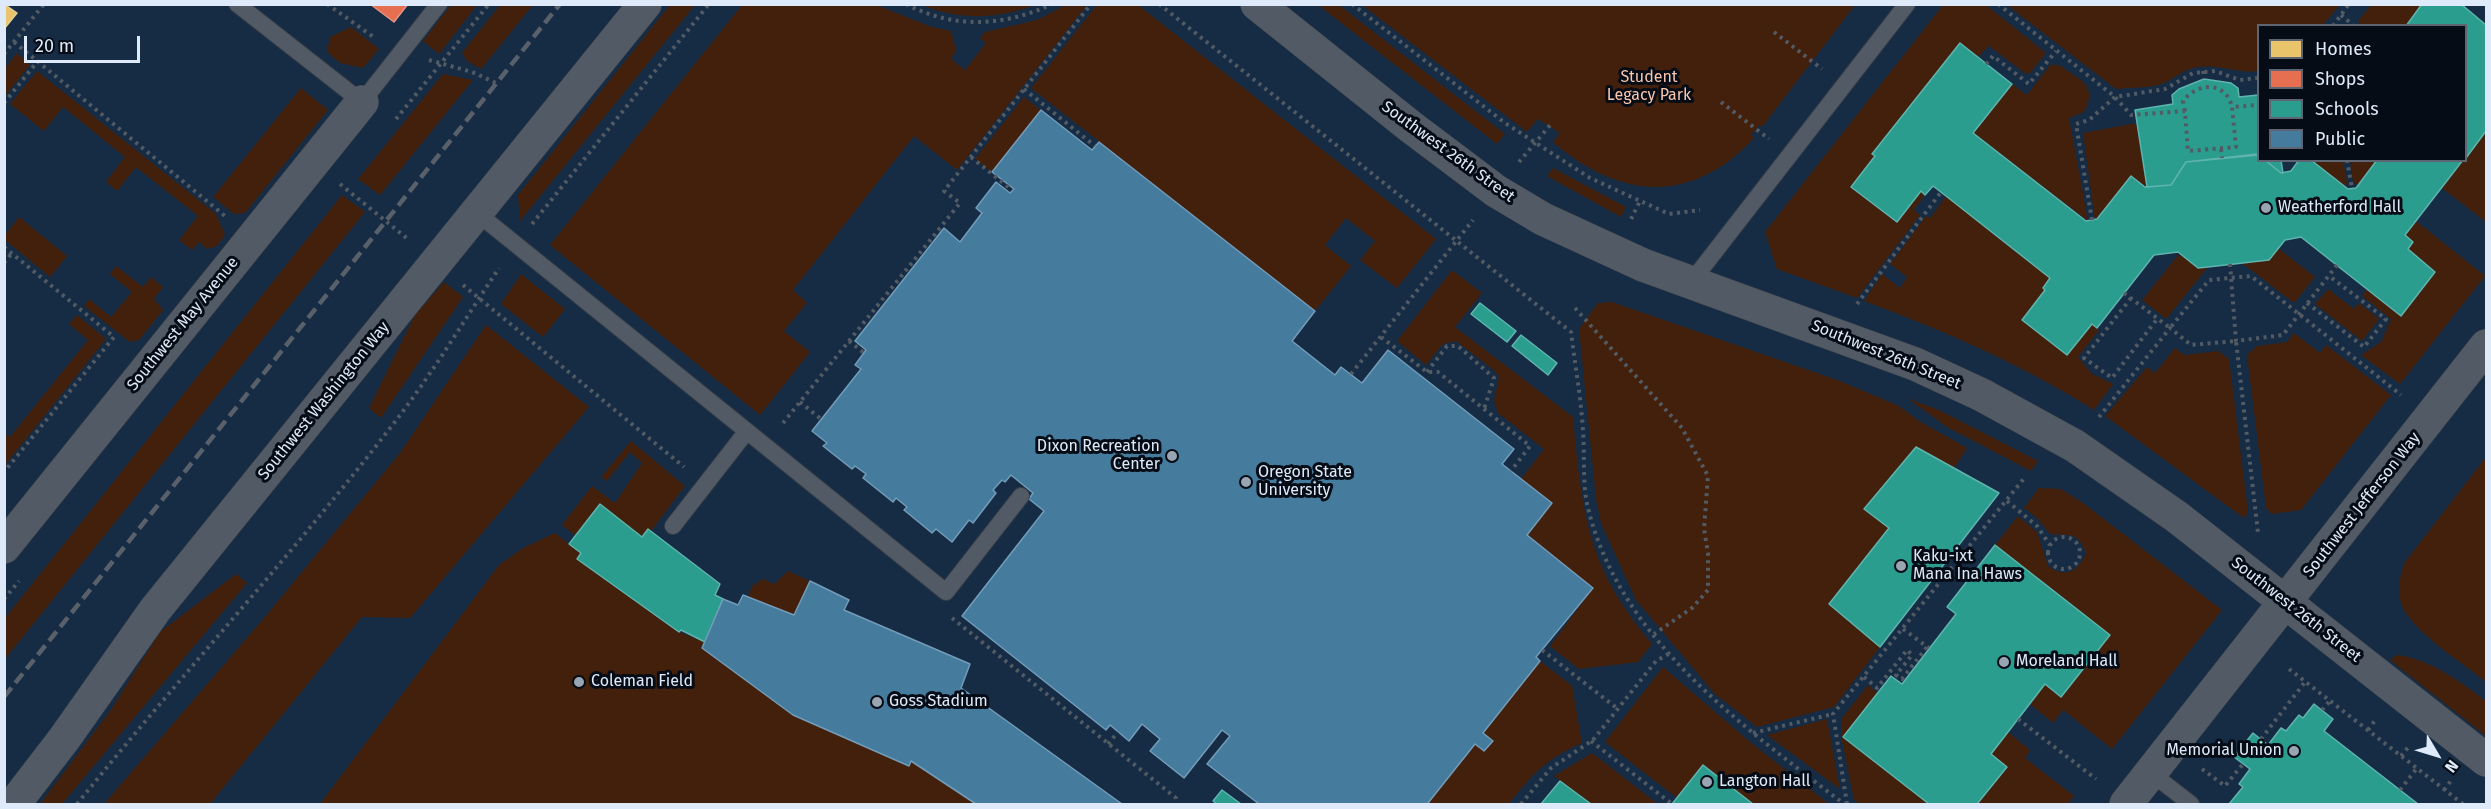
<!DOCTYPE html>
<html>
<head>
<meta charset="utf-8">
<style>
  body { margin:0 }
  #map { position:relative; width:2491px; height:809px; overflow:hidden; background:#1a242f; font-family:"Fira Sans",sans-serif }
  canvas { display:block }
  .frame { position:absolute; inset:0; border:6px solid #deeaf9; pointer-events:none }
  .legend { position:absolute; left:2257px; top:24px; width:210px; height:138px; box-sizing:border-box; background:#050c16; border:2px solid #5c6571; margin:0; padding:8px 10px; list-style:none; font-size:18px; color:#deeaf9 }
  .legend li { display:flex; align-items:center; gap:12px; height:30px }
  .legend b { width:30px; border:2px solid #5c6571 }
  .north { position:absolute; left:2407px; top:725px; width:60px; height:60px; -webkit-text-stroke:4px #050c16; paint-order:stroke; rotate:128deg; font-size:16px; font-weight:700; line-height:24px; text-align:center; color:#deeaf9 }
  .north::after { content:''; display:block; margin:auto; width:21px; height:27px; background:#deeaf9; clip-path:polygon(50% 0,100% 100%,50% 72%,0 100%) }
  .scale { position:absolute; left:24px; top:36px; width:116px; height:27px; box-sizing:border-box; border:3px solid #deeaf9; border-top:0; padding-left:8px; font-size:18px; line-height:21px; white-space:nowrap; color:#deeaf9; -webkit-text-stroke:4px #050c16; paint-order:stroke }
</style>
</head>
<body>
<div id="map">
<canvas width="2491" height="809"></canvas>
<div class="frame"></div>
<ul class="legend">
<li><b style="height:16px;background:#e9c46a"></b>Homes</li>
<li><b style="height:16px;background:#e76f51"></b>Shops</li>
<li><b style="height:16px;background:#2a9d8f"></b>Schools</li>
<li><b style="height:16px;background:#457b9d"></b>Public</li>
</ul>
<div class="north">N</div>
<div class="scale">20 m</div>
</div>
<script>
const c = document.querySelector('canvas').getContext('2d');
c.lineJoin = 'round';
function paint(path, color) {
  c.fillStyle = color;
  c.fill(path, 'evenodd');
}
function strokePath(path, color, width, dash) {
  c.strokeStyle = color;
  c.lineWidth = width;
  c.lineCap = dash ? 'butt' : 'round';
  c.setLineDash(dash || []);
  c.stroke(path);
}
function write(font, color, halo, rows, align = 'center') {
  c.font = font + ' "Fira Sans",sans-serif';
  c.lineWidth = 6;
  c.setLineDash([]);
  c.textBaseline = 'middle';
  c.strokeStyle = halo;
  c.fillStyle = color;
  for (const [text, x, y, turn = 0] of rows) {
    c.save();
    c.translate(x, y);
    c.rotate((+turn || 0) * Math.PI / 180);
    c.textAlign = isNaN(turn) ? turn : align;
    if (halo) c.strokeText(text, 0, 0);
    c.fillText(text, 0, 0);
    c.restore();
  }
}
paint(new Path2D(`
  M5,5H2486V804H5ZM2258,26H2466V160H2258Z`), '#162c44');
paint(new Path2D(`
  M451,5H477L439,54L423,41Z
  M500,5H533L481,69L467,61L462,53Z
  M670,5H695L520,221L518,195Z
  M742,5H876L932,27L951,31L956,51L951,59L965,70L986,43L980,38L985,32L1037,20L1066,5H1087L957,170L914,136L793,290L807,303L784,331L810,352L760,415L550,245Z
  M922,5H1036C997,19 961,21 922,5Z
  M1097,5H1138L1436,239L1397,288L1360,260L1375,241L1346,218L1325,245L1351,266L1315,311L1031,88Z
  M1318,5H1339L1505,134L1497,144Z
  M1362,5H1855L1762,127L1759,125L1751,135L1754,138C1691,206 1619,199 1553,142L1560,133L1538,119L1527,132Z
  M1943,5H1986L2046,53L2030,73L2026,74L1989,46L1978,57L1960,43L1872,154L1875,156L1852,187L1896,222L1921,191L1925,195L1914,210L1920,215L1857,298L1777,269L1765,232Z
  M2007,5H2340L2323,25L2258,26V71C2238,74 2220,64 2199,67C2186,68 2178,76 2166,82C2153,89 2131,87 2116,89Z
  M2371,5H2422L2406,25H2361L2358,21Z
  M351,27L379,49L363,68L340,63L327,52L330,37Z
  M17,53L30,65L5,96V68Z
  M2050,65H2059C2079,79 2099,85 2084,112L2069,118L2088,221L1973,133L2012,84L2027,95Z
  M37,71L216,214L225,235L217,246L207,249L199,242L192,250L179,240L198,216L136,167L117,191L106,182L125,157L63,107L44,131L10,104Z
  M443,74L473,80L380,195L358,179Z
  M301,88L328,110L245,213L234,214L213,197Z
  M1024,97L1041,110L992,172L975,159Z
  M2136,123L2147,187L2095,220L2083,133Z
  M2486,131V222L2442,188Z
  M2311,161H2343L2347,183L2345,187Z
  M2350,161H2377L2358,185L2353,182Z
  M1553,168L1626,207L1621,217L1547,176Z
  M342,195L365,212L5,659V618Z
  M1946,196L2050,278L2043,288L2045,290L2022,320L2067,355L2092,324L2099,330L2078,357L2092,374L2113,384L2094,410C2021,364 1945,331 1864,301L1882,274L1900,288L1907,277L1890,264L1926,216L1930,218Z
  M19,217L67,256L50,277L5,240V235Z
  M2416,221L2485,276L2400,384L2361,355L2381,342L2391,319L2362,296L2367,289L2401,316L2435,272L2408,249L2413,242L2405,235Z
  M2278,248L2315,277L2294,303L2242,263Z
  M2179,254L2198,268L2208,267L2166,319L2142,300Z
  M116,266L143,287L151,277L163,287L154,299L163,310L139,340L130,342L84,306L89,299L111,317L132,292L110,274Z
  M1452,270L1482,293L1455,327L1573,417C1582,513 1587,567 1652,644L1638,662L1579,669L1550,646L1593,588L1527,535L1552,503L1521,479L1544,449L1498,413L1494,400L1499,378L1495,371L1456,341L1443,344L1426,365L1397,341Z
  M521,274L565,309L543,337L501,304Z
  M444,282L463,297L381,418L369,408L415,315Z
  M2328,289L2354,309L2359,303L2379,319L2362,341L2315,304Z
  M1612,302L1840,381L1899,406L1919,421L1967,448L1954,468L1916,447L1864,509L1889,528L1829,604L1880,647L1834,707L1757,727L1714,693L1636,600L1601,523L1596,499L1579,329L1598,303Z
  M77,315L106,339L5,465V434L10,437L88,340L69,324Z
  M486,325L589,407L410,618L362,617L210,804H104L264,618L400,453Z
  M2294,333L2320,353L2326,345L2391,395L2301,510L2272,514L2266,508L2247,355L2257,346L2287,342Z
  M2175,348L2184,355L2218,351L2229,359L2248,512L2244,518L2105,416L2147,367L2155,373Z
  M1907,398L1941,411L2038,461L2031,471L1947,427Z
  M631,441L685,486L651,531L648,529L642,537L600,504L576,536L562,525L592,486L615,503L642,463L630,452L607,481L601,477Z
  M2486,457V682C2463,663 2416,634 2403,608C2396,592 2399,578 2405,562Z
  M2039,488L2061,489L2083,503L2222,610L2112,749L2063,710L2053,723L2030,704L2045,684L2062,697L2109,635L1995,545L2018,516L2037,532L2048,566C2065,579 2079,571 2086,553C2077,529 2068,537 2050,534L2038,519L2024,508Z
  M555,533L581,553L577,559L679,632L705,642L703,649L793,715L909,766L911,761L976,804H320L499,565L523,548Z
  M788,571L810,581L794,615L748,597L752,586L763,579L774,584Z
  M236,574L247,583L62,804H40L110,711L160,632Z
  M2396,655C2428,658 2461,682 2486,701V736L2390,660Z
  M1540,661L1572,686L1582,743C1546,759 1532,774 1509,804H1430L1428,803L1475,744L1484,751L1492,741L1483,733Z
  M1663,667L1750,742L1829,804H1753L1703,765L1677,798L1605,742Z
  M1868,685L1878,693L1844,737L1929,804H1860L1854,800L1842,741V718Z
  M1827,719L1840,789L1767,735Z
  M2008,732L2030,750L2025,758L2074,796L2068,804H1977L2007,767L1991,754Z
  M1592,753L1658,804H1591L1554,776Z`), '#43200b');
const homes = new Path2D(`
  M4,4L17,13L4,29Z`);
paint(homes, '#e9c46a');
strokePath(homes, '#e6cf95', 1.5);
const shops = new Path2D(`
  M370,4H408L394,22Z`);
paint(shops, '#e76f51');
strokePath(shops, '#e49483', 1.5);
const schools = new Path2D(`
  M2422,4H2461L2486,25V131L2466,158V26H2406Z
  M1960,43L2012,84L1973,133L2086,221L2097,219L2131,176L2145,187L2171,185L2186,162L2257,154L2258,160H2265L2281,173L2291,171L2299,160H2311L2348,189L2356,188L2377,160H2463L2405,235L2413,242L2408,249L2435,272L2401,316L2301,237L2285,240L2269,260L2208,267L2198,268L2178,252L2154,255L2097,328L2092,324L2067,355L2022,320L2045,290L2043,288L2050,278L1946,196L1933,186L1925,195L1921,191L1897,222L1851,187L1875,156L1872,154Z
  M2204,79L2231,83L2238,88L2239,97L2258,95V155L2186,162L2171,185L2147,187L2135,110L2173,104L2172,95L2179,89Z
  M2265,160H2281L2283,173H2281Z
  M1480,303L1516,331L1507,342L1471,314Z
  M1521,335L1557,363L1548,375L1512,346Z
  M1916,447L1999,493L1880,647L1829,604L1889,528L1864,509Z
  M600,504L642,537L648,529L720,584L715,595L723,599L705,642L681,630L679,632L577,559L581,553L569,544Z
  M1995,545L2110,635L2061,697L2045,684L1991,754L2007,767L1977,804H1929L1843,737L1891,676L1902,684L1956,614L1947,607Z
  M2314,704L2333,719L2324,731L2418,804H2229L2243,787L2239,784L2250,769L2234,757L2253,733L2268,745L2281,728L2286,731L2299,715L2303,718Z
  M1703,765L1753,804H1672Z
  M1560,781L1591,804H1541Z
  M1222,790L1241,804H1217L1213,801Z`);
paint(schools, '#2a9d8f');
strokePath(schools, '#60b4af', 1.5);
const public = new Path2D(`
  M1041,110L1092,150L1099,142L1315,311L1292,341L1335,375L1341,367L1362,383L1388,350L1514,449L1502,464L1552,503L1527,535L1593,588L1536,657L1540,661L1483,733L1493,741L1484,751L1475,744L1428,803L1430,804H1259L1207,764L1230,736L1222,730L1184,778L1150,751L1160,739L1142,724L1129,741L1110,725L1106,730L962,616L1044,511L1029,499L1033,493L1011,475L1005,482L1002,480L993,490L996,493L973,523L969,520L952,542L936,529L932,533L904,510L907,507L896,498L893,502L863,478L866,474L855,466L852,469L823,446L827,443L812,431L861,369L855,365L866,350L855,341L944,228L960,242L982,213L976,208L996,182L1010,193L1014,189L992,172Z
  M810,581L849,600L844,610L970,664L961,688L1122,804H976L911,761L909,766L793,715L702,648L723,599L738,605L743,595L794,615Z`);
paint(public, '#457b9d');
strokePath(public, '#739cb9', 1.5);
const service = new Path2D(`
  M237,4L362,102L439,4
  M477,213L946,592L1021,496
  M1692,281L1907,4
  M673,526L747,431
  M2151,773L2191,804`);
const minor = new Path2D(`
  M1257,4L1411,127L1496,191L1543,219L1643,265L1915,364L1982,395L2075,446L2177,517L2486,760
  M4,547L362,102
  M2126,804L2486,346`);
const tertiary = new Path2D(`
  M14,804L64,739L155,610L645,4`);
strokePath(service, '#363e48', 18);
strokePath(minor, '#363e48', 34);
strokePath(tertiary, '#363e48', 34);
strokePath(new Path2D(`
  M327,4L375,38
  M906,4C953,29 1004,27 1052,4
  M1159,4L1571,332C1575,365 1581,398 1583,431C1585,456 1582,484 1588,508C1620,640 1743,726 1844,804
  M1352,4L1505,123L1590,178L1669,214L1700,210
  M1998,4L2115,97L2131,115L2185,111L2188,151L2236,147L2232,107L2258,105
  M2341,15L2354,26
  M2333,26L2349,4
  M1774,32L1822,69
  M14,42L225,216
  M4,54L44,4
  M429,60L472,72L496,83
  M1986,64L1993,56L2029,84L2056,51
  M2203,71L2204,79
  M1024,89L1095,146
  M1721,102L1769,139
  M4,103L37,62
  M2185,111L2183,101C2198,82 2226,81 2232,107
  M396,119L489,4
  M2221,149L2222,158
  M971,157L1012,190
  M2347,160L2352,188
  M1519,162L1551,124
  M340,184L409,240
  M1631,219L1640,201
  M2092,220L2076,124L2089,120L2115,97L2165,89L2193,73L2215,71L2240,80L2258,78
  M532,224L709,4
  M4,247L114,337L4,472
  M4,263L12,253
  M2230,264L2236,341L2283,335L2337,265
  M463,285L684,467
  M2124,293L2170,328L2209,280L2251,276L2401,395
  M2131,298L2084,358L2112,378L2157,319
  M2307,303L2364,347L2386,319L2329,276
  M1857,304L1941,192
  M1575,308L1682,428L1708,476L1704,529L1708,553V590L1692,608L1654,634
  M1381,337L1427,372H1438L1530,446L1511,471
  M849,341L864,353
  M1427,372L1447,346H1458L1494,378L1484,409
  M1351,374L1473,220
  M800,402L821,419
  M2099,417L2170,328L2191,345L2236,341L2258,533
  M783,423L960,203L944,191L1091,4
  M2007,501L2037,526L2050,545
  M2048 553a16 16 0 1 1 32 0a16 16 0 1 1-32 0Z
  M4,599L19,581
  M952,618L1176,798V804
  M1903,629L1929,648
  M1542,650L1618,709
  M2289,669L2463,804
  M1864,677L1877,688L1907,650L1912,655L1896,675L1902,679L1927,647
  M2322,710L2330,701
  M2018,719L2096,779
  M2368,730L2376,719
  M1753,733L1833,714
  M2261,739L2305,682
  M1591,741L1672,804
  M1108,744L1118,732
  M2401,756L2410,745
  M2202,769L2225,786L2243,764
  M2400,790L2417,768
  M2444,790L2453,778
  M77,804C181,675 293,554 394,423C432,374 465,319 499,268
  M1521,804L1551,768L1593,740L1656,661L1670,653
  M1847,804L1833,714L2026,476`), '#525b64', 4, [3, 4.5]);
strokePath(service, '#525b65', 16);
strokePath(minor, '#525b65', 33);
strokePath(tertiary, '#525b65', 33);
strokePath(new Path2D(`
  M4,697L560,4`), '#59606a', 4.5, [12, 6]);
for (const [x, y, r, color] of [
  [2266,208,6,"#99a5b2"],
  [1172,456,6,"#99a5b2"],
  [1246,482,6,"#99a5b2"],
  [1901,566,6,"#99a5b2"],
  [2004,662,6,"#99a5b2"],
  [579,682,6,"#99a5b2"],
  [877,702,6,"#99a5b2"],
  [2294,751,6,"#99a5b2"],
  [1707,782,6,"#99a5b2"]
]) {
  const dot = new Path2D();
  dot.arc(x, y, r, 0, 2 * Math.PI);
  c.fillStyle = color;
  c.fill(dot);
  strokePath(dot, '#050c16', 2);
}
write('16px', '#f9c6ad', '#050c16', [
  ["Student",1649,78],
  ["Legacy Park",1649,96]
]);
write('16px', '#deeaf9', '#050c16', [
  ["Southwest 26th Street",1448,152,36],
  ["Southwest May Avenue",183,324,-51],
  ["Southwest 26th Street",1886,355,22],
  ["Southwest Washington Way",324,401,-51],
  ["Southwest Jefferson Way",2362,505,-52],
  ["Southwest 26th Street",2296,610,38]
]);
write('16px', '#deeaf9', '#050c16', [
  ["Weatherford Hall",2278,208],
  ["Dixon Recreation",1160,447,"right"],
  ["Center",1160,465,"right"],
  ["Oregon State",1258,473],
  ["University",1258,491],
  ["Kaku-ixt",1913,557],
  ["Mana Ina Haws",1913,575],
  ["Moreland Hall",2016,662],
  ["Coleman Field",591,682],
  ["Goss Stadium",889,702],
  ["Memorial Union",2282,751,"right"],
  ["Langton Hall",1719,782]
], 'left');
</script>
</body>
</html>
